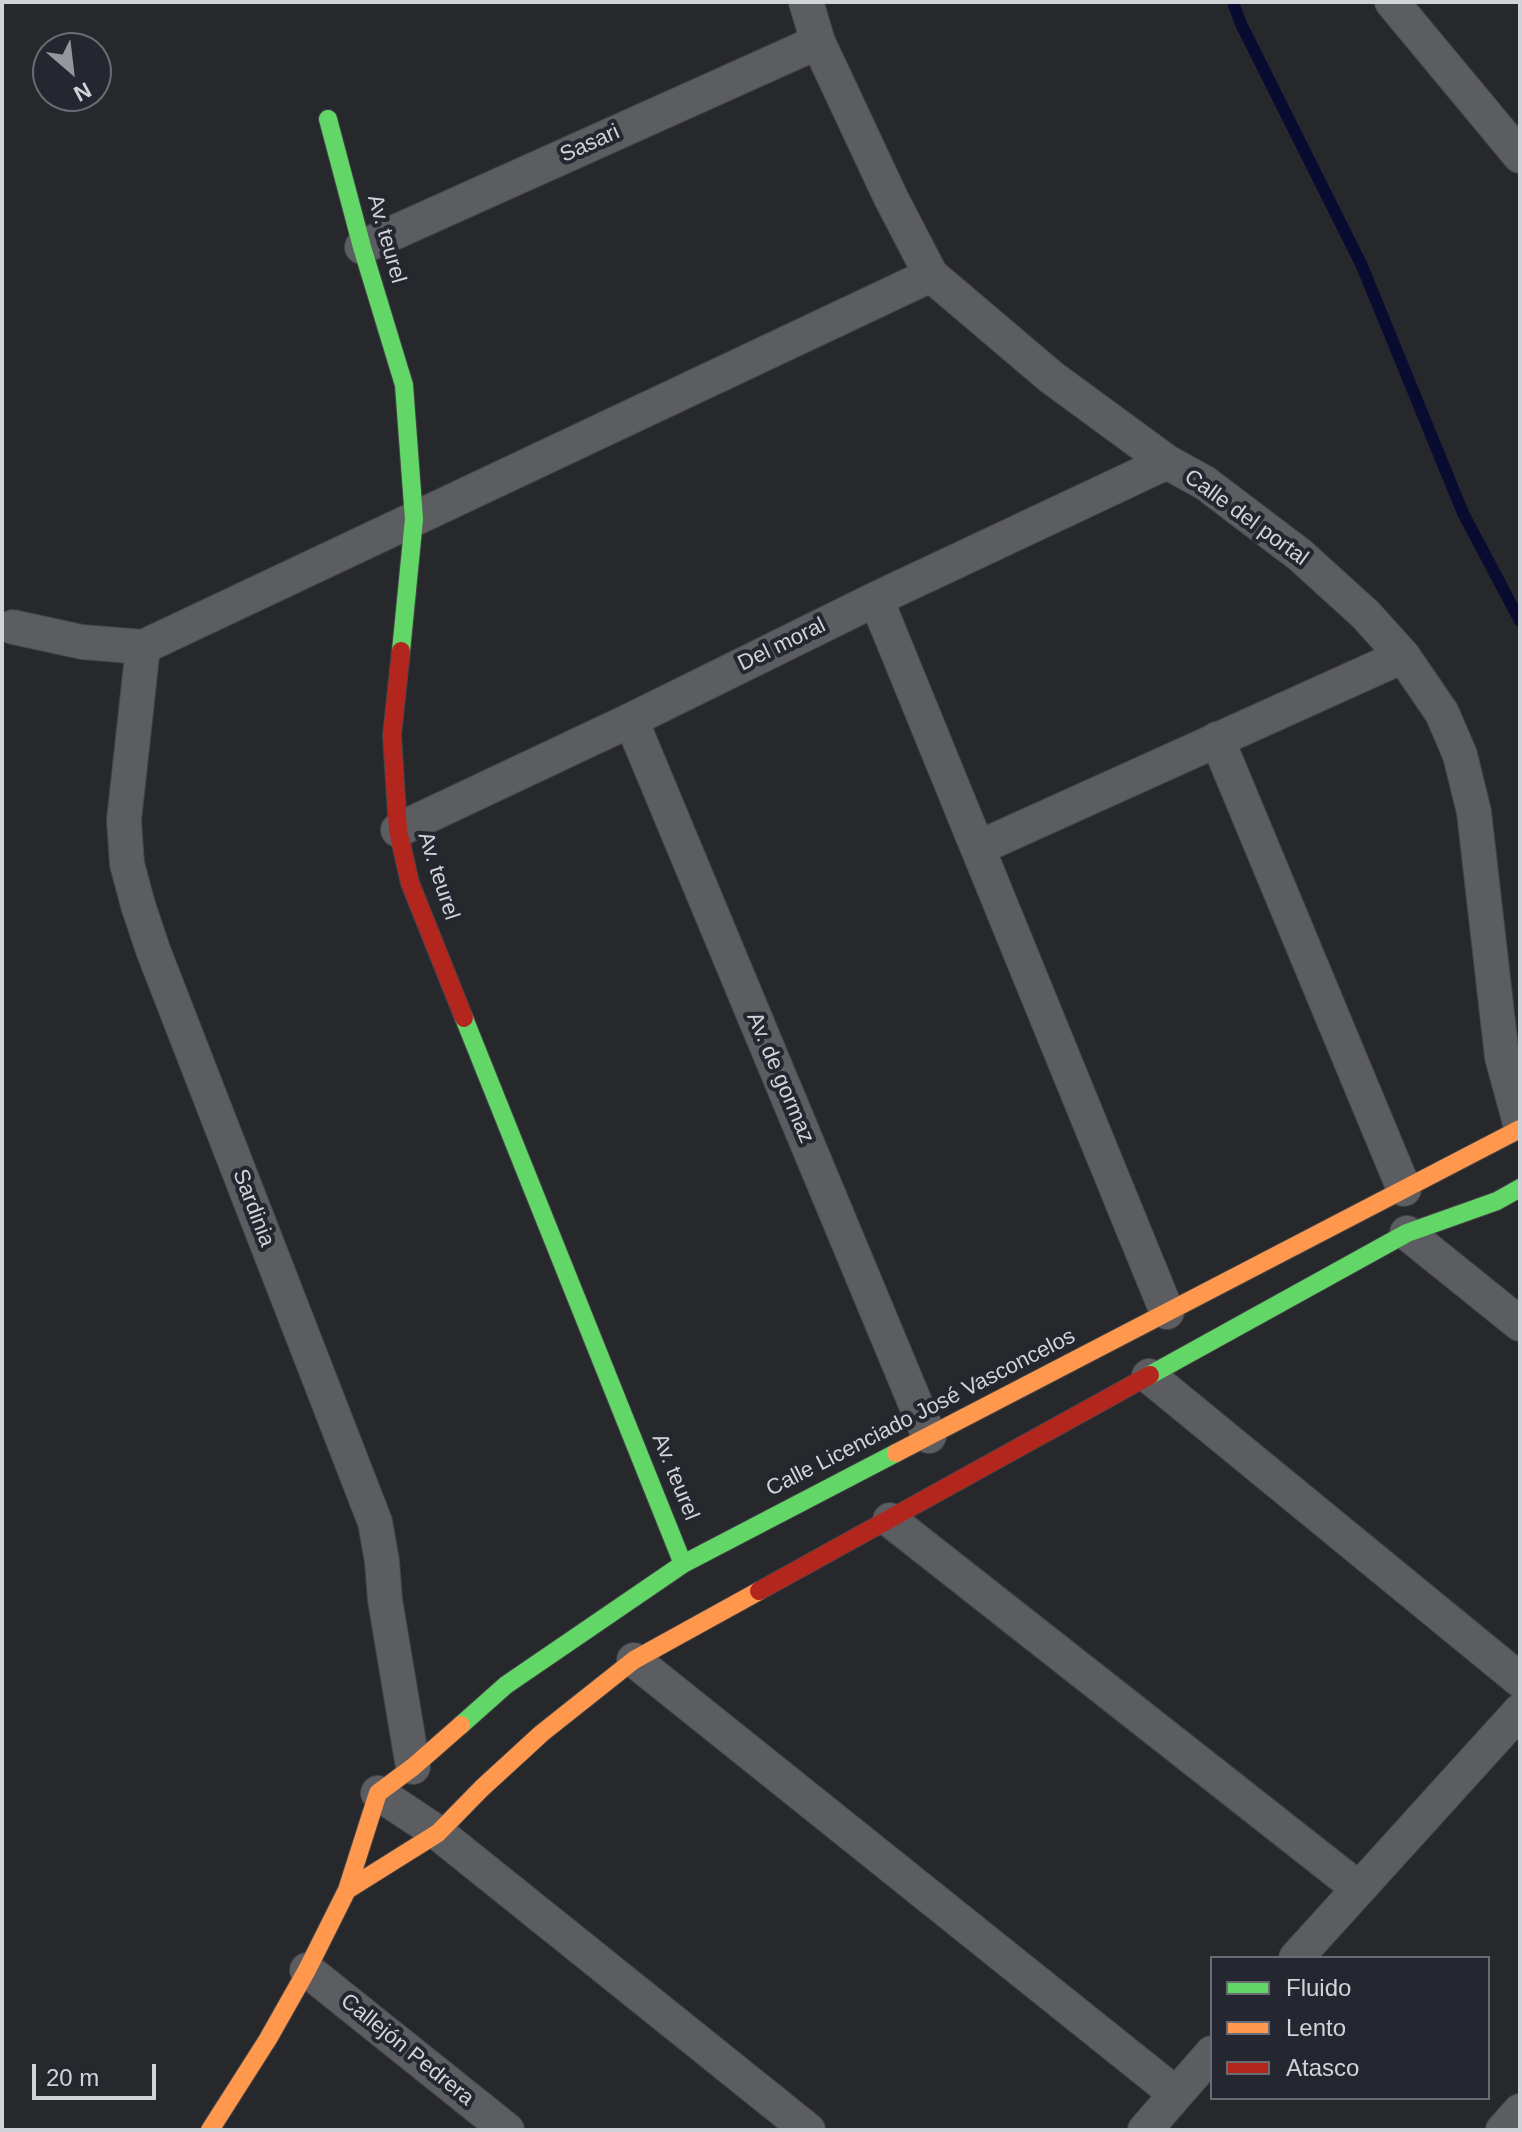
<!DOCTYPE html>
<html>
<head>
<meta charset="utf-8">
<style>
  body { margin:0 }
  #map { position:relative; width:1522px; height:2132px; overflow:hidden; background:#27282c; font-family:Helvetica,sans-serif }
  canvas { display:block }
  .frame { position:absolute; inset:0; border:4px solid #d1d3d9; pointer-events:none }
  .legend { position:absolute; left:1210px; top:1956px; width:280px; height:144px; box-sizing:border-box; background:#24272f; border:2px solid #696c73; margin:0; padding:10px 14px; list-style:none; font-size:24px; color:#d1d3d9 }
  .legend li { display:flex; align-items:center; gap:16px; height:40px }
  .legend b { width:40px; border:2px solid #696c73 }
  .north { position:absolute; left:32px; top:32px; width:80px; height:80px; box-sizing:border-box; background:#24272f; border:2px solid #696c73; border-radius:50%; rotate:152deg; font-size:22px; font-weight:700; line-height:32px; text-align:center; color:#d1d3d9 }
  .north::after { content:''; display:block; margin:auto; width:28px; height:36px; background:#96979c; clip-path:polygon(50% 0,100% 100%,50% 72%,0 100%) }
  .scale { position:absolute; left:32px; top:2064px; width:124px; height:36px; box-sizing:border-box; border:4px solid #d1d3d9; border-top:0; padding-left:10px; font-size:24px; line-height:28px; white-space:nowrap; color:#d1d3d9; -webkit-text-stroke:6px #24272f; paint-order:stroke }
</style>
</head>
<body>
<div id="map">
<canvas width="1522" height="2132"></canvas>
<div class="frame"></div>
<ul class="legend">
<li><b style="height:10px;background:#63d668"></b>Fluido</li>
<li><b style="height:10px;background:#ff974d"></b>Lento</li>
<li><b style="height:10px;background:#b3261e"></b>Atasco</li>
</ul>
<div class="north">N</div>
<div class="scale">20 m</div>
</div>
<script>
const c = document.querySelector('canvas').getContext('2d');
c.lineJoin = 'round';
function strokePath(path, color, width, dash) {
  c.strokeStyle = color;
  c.lineWidth = width;
  c.lineCap = dash ? 'butt' : 'round';
  c.setLineDash(dash || []);
  c.stroke(path);
}
function write(font, color, halo, rows, align = 'center') {
  c.font = font + ' Helvetica,sans-serif';
  c.lineWidth = 8;
  c.setLineDash([]);
  c.textBaseline = 'middle';
  c.strokeStyle = halo;
  c.fillStyle = color;
  for (const [text, x, y, turn = 0] of rows) {
    c.save();
    c.translate(x, y);
    c.rotate((+turn || 0) * Math.PI / 180);
    c.textAlign = isNaN(turn) ? turn : align;
    if (halo) c.strokeText(text, 0, 0);
    c.fillText(text, 0, 0);
    c.restore();
  }
}
strokePath(new Path2D(`
  M1233,2L1241,24L1362,266L1463,513L1520,621`), '#0a0b31', 12);
const street = new Path2D(`
  M806,2L818,42L891,198L931,275L1051,377L1167,462L1205,483L1300,555L1365,614L1403,656L1442,713L1460,755L1474,812L1502,1057L1520,1123
  M1392,2L1520,156
  M362,247L818,42
  M876,599L1167,1312
  M13,627L82,642L143,647L931,275
  M143,647L124,820L127,864L138,905L153,950L375,1522L382,1561L385,1600L413,1767
  M631,720L929,1436
  M1217,739L1404,1189
  M398,830L631,720L876,599L1167,462
  M978,848L1403,656
  M1407,1233L1520,1324
  M1149,1376L1520,1680
  M890,1520L1358,1888
  M634,1660L1176,2094
  M378,1793L438,1833L808,2130
  M1296,1958L1520,1711
  M307,1970L507,2130
  M1145,2130L1212,2053
  M1503,2130L1520,2111`);
const fast = new Path2D(`
  M328,119L362,247L404,385L414,519L401,651
  M464,1018L683,1564
  M1150,1375L1407,1233L1497,1201L1520,1188
  M461,1725L506,1685L683,1564L896,1453`);
const slow = new Path2D(`
  M896,1453L1520,1129
  M347,1890L438,1833L482,1788L542,1733L634,1660L759,1591
  M210,2130L268,2039L307,1970L347,1890L378,1793L413,1767L461,1725`);
const jam = new Path2D(`
  M401,651L392,735L398,830L410,883L464,1018
  M759,1591L1150,1375`);
strokePath(street, '#434448', 36);
strokePath(fast, '#434448', 20);
strokePath(slow, '#434448', 20);
strokePath(jam, '#434448', 20);
strokePath(street, '#5c5d61', 34);
strokePath(fast, '#63d668', 18);
strokePath(slow, '#ff974d', 18);
strokePath(jam, '#b3261e', 18);
write('22px', '#d1d3d9', '#24272f', [
  ["Sasari",590,144,-24],
  ["Av. teurel",386,239,74],
  ["Calle del portal",1246,518,36],
  ["Del moral",782,645,-26],
  ["Av. teurel",438,876,72],
  ["Av. de gormaz",780,1078,67],
  ["Sardinia",253,1208,69],
  ["Calle Licenciado José Vasconcelos",921,1413,-27],
  ["Av. teurel",675,1477,68],
  ["Callejón Pedrera",407,2050,39]
]);
</script>
</body>
</html>
